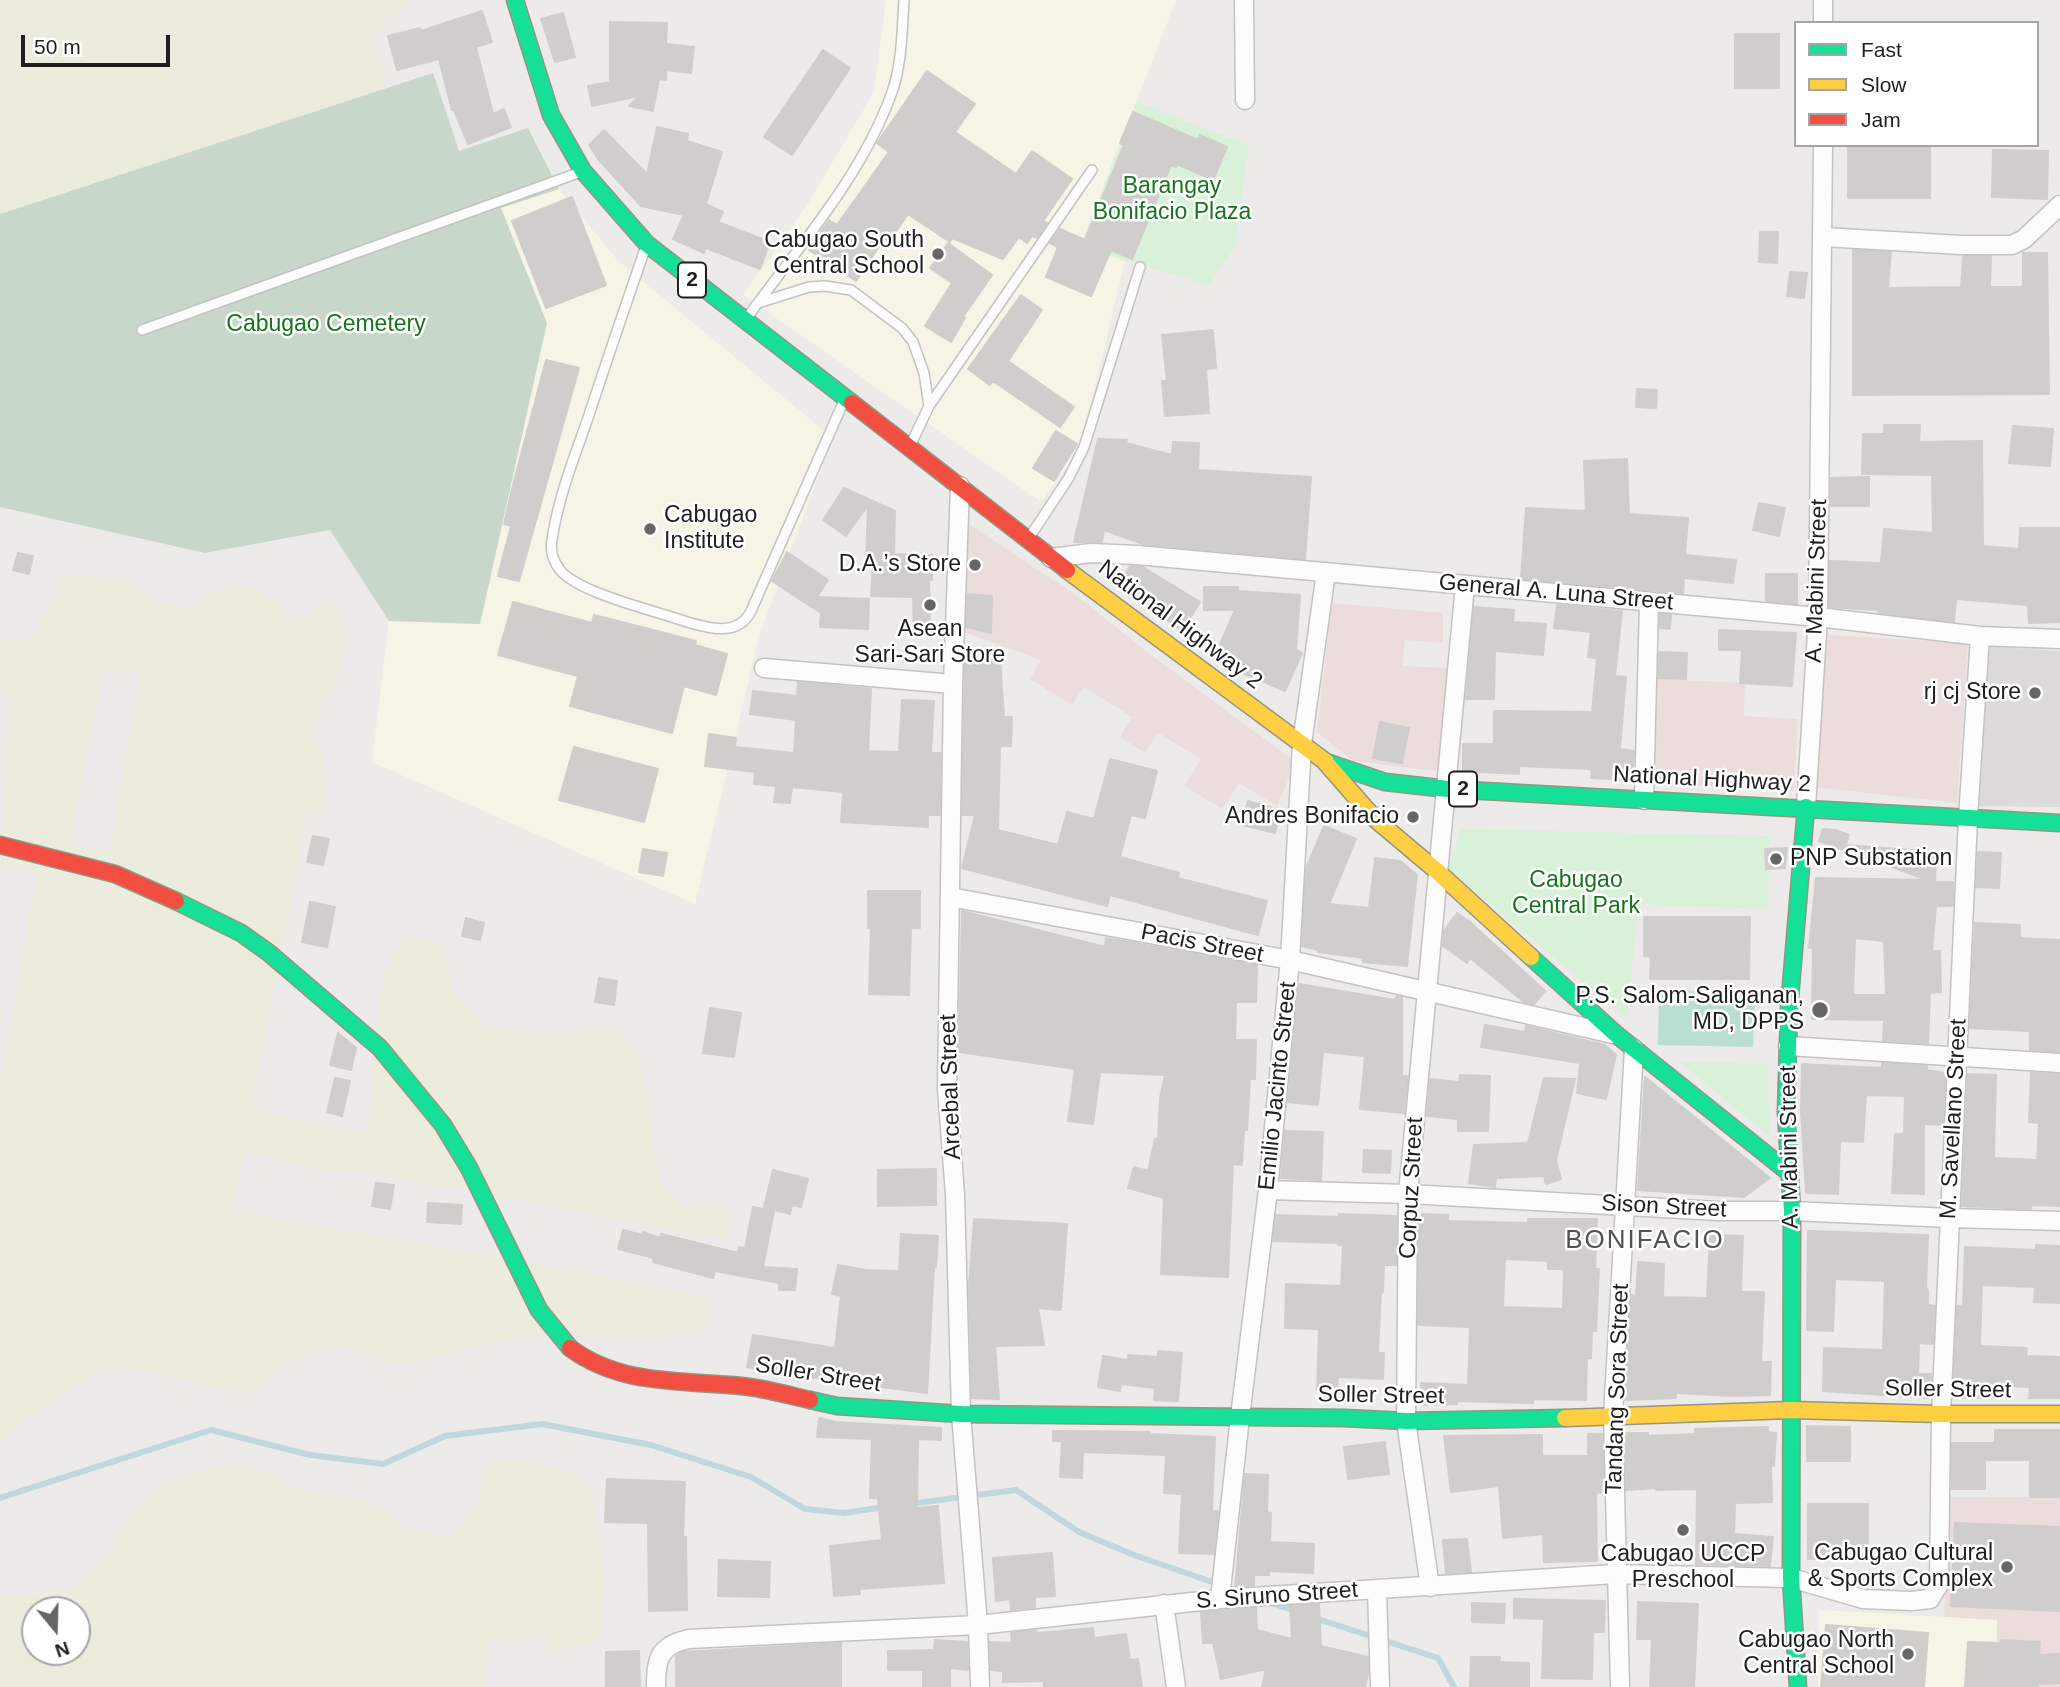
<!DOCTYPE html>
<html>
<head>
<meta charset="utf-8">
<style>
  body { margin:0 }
  #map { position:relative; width:2060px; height:1687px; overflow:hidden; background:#edebe9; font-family:Arial,sans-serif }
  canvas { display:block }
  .legend { position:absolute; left:1794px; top:21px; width:245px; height:126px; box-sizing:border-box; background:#fff; border:2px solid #a5a5a5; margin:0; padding:9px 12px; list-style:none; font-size:21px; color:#1f1f1f }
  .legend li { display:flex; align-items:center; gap:14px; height:35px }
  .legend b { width:35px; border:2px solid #a5a5a5 }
  .north { position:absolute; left:21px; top:1596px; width:70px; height:70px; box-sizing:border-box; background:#fff; border:2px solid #a5a5a5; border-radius:50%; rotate:161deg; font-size:19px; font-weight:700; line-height:28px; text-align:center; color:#1f1f1f }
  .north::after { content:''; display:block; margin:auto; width:24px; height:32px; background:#676666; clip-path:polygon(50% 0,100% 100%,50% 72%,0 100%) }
  .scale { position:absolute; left:21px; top:35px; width:149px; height:32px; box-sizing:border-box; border:4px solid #1f1f1f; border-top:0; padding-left:9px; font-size:21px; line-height:24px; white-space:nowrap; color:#1f1f1f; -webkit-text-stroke:5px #fff; paint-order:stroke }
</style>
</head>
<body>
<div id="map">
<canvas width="2060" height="1687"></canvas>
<ul class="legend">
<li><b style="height:9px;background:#16e098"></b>Fast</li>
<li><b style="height:9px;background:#ffcf43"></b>Slow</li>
<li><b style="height:9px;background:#f24e42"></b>Jam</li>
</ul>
<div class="north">N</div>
<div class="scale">50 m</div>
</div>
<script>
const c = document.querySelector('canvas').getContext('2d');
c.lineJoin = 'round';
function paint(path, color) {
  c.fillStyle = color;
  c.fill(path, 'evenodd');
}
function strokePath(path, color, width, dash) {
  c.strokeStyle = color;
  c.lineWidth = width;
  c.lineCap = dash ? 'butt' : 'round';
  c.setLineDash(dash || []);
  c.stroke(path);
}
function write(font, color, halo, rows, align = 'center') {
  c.font = font + ' Arial,sans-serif';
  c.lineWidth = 5;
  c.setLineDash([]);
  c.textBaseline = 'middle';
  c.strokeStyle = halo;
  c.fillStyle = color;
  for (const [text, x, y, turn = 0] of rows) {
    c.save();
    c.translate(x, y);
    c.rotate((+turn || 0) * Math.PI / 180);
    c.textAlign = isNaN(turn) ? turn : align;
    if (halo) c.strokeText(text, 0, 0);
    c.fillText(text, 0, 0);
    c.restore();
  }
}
paint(new Path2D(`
  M1985,646L2060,651V807L1974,806Z`), '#dcdbda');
paint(new Path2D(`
  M963,520L1077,596L1147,652L1296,762L1277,806L1239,783L1222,809L1184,786L1201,759L1158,733L1145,753L1120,737L1132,717L1084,687L1072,705L1030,679L1041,660L958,630Z
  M1332,603L1443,613V643L1405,640L1402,666L1450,668L1437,771L1353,761L1317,732Z
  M1828,635L1968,643L1957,803L1814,787Z
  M1655,679L1745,683L1744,716L1798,719L1794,791L1649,783Z
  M1951,1497H2060V1687H1996L1997,1620L1944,1617Z`), '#eadddc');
paint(new Path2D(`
  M886,0H1176L1080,246L1125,261L1080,449L1041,502L743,295L806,207L874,92Z
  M559,189L618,261L833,438L760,633L695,904L372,762L389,621L480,624L547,323L501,208Z
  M1819,1610L1997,1620L1996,1687H1818Z`), '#f5f4e6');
paint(new Path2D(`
  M0,0H411L402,10L388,18L372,38L387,88L0,214Z
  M67,576L124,578L150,597L186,610L214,591L251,588L275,602L295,624L312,609L333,603L346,632L344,661L310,733L322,756L327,785L323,809L304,815L298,871L251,1108L367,1134L384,971L400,945L416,937L443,946L454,993L484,1025L535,1033H567L604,1029L623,1034L638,1058L648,1097L652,1143L664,1189L687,1207L732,1209L724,1239L359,1171L321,1170L245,1152L232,1211L601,1275L705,1298L706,1333L619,1337L511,1338L398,1365L334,1344L288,1362L257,1392L214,1388L154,1372L101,1368L30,1417L0,1444V1083L37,874L1,863L10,699L0,690V638L21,643L34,632ZM103,671L141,674L109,853L70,844Z
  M505,1457L566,1470L592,1489L603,1563L602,1638L550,1654L545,1636L489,1642L485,1687H0V1596L42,1597L77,1585L108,1552L130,1513L154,1491L198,1472L240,1464L271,1472L294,1489L359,1500L380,1508L403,1530L453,1536L480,1501L483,1467ZM77,1610V1652H35V1610Z`), '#ebecdd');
paint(new Path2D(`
  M433,73L459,151L528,128L559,189L501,208L547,323L480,624L389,621L330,530L205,553L0,507V214Z`), '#c8d7c9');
paint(new Path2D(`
  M1137,102L1249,146L1235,247L1209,285L1080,247Z
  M1460,829L1769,836L1768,909L1638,904L1627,1019L1449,869Z
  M1680,1062L1768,1064L1769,1136Z`), '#d9f0d9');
paint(new Path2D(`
  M1659,990L1755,992L1753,1047L1658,1045Z`), '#b8dfcf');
strokePath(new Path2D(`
  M0,1498L211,1430L310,1455L383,1464L445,1436L542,1424L651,1445L751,1477L805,1509L844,1513L885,1507
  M909,1504L1016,1490L1079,1532L1134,1555L1238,1591
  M1268,1602L1298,1612
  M1315,1618L1438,1658L1454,1687`), '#c0d7dd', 6);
const building = new Path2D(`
  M482,11L492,42L476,47L493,114L504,109L511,127L468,144L454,110H452L439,59L397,70L388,36L420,28L421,31Z
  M563,13L575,57L555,62L541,19Z
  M610,22L667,23L666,44L694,47L691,73L666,70V80L659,79L653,111L629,106L639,96L592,106L588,86L610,82Z
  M1735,34H1779V88H1735Z
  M823,50L850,68L792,155L764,137Z
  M927,71L975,104L955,132L1016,174L1032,151L1072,179L1043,221L1047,223L1037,238L1032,236L1027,243L1019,237L1003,259L952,238L950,242L908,214L889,242L884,239L856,281L809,250L829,220L837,225L889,152L877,143Z
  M1133,112L1198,140L1200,135L1227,147L1213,180L1177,164L1176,167L1171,165L1132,259L1111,250L1091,296L1046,277L1058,247L1050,243L1060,229L1085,240L1124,145L1120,143Z
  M657,127L688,134L687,141L722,152L706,204L723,212L718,222L770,242L760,269L706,248L704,253L673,239L684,215L641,206L598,159L589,145L604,130L647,174Z
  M1848,145H1930V198H1848Z
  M1993,150L2048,151L2047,199L1992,197Z
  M572,197L606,285L546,308L512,221Z
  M1760,232H1778L1777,263L1759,262Z
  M948,243L992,275L963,317L965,318L951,342L925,326L952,283L930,268Z
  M1853,250L1891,252L1888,288L1961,287L1963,256H1991L1990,287H2023V253H2047L2049,394L1853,395Z
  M1790,272L1807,273L1804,298L1787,296Z
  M1021,295L1042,310L1008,361L1074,407L1060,427L993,381L990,385L968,369Z
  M1213,330L1216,368L1206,369L1209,413L1165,416L1162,381H1167L1162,335Z
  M546,360L579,368L519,581L498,576L511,526L504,524L512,489Z
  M1637,389L1657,390L1656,408L1636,407Z
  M1884,425H1920L1919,442L1982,441L1983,546L2019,549L2020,528H2060V622L2029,623L2028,605L1956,599L1954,622L1878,613V610L1829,607L1830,561L1881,563L1884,529L1933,533L1932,475L1862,474L1863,434H1884Z
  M2013,426L2053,429L2050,466L2009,463Z
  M1056,431L1077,444L1054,481L1033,468Z
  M1098,439L1127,440L1126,443L1172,455L1173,442L1199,443L1198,470L1311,477L1305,559L1143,544L1104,530L1102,542H1074Z
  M1627,459L1629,514L1688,518L1685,555L1736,560L1733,583L1684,578L1683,593L1521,579L1526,508L1586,511L1584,461Z
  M1869,477V506H1831V478Z
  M844,488L895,511L894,554L933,555L932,580H929L930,629L914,630L913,597L871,596L873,563H866L868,505L846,536L823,520Z
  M1759,503L1785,508L1779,536L1753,530Z
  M787,552L828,580L817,597L869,599L868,629L820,627L821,613L772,581Z
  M18,553L33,556L29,574L13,570Z
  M1130,566L1143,567L1200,602L1182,631L1119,584Z
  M1766,574H1797V604L1766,601Z
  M1204,587H1238V591L1300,595L1296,650L1302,653L1285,691L1231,668L1215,656L1235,610H1204Z
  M968,594L992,596L991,633L966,627Z
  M513,602L592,623L594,615L696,641L695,645L727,654L716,695L684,686L672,733L570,706L578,676L498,655Z
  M1557,605L1622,611L1615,676L1626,677L1620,749L1634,751L1632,780L1591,778L1592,769L1519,766V774L1463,771V744H1494V711L1592,712L1597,658L1588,657L1591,632L1554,628Z
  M1474,607L1514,610L1513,622L1546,624L1543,655L1495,651L1494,699H1466Z
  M1660,614L1671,615L1670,629L1660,628Z
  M1719,630L1796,633L1792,686L1740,683L1742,650H1719Z
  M1659,652L1687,653L1686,679L1658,678Z
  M1000,658L1004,717H1012L1011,746H1000L998,830L1058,845L1067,812L1094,819L1110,759L1157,771L1145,818L1131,815L1120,857L1179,873L1178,878L1267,901L1258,935L1110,895L1107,906L962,868L975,815H962L965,660Z
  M798,682L871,689L868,751L899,752L902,700L934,701L931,753H941L940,815H928V827L841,822L843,792L792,787L790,803L774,802L776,786L754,784L755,772L705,766L709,734L736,738L735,747L794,753L796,720L750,714L753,691L797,696Z
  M1380,722L1409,728L1402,763L1373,758Z
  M574,747L658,769L644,822L559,800Z
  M1248,801L1281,810L1275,833L1242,825Z
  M1324,826L1356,839L1329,904L1369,908L1375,858L1400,861L1417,875L1407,966L1363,962V958L1318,952V950L1302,946L1306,869Z
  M1823,829L1835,830L1849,835L1844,850L1819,841Z
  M313,836L329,839L323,865L307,862Z
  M1847,845L1936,852L1935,882H1953V906H1936L1932,951H1940L1941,992L1930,993L1928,1043L1883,1041L1884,1020L1812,1019L1813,948H1809L1816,878L1927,880L1846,850ZM1855,938L1884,941L1886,995H1853Z
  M1787,848L1785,868L1766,869L1765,849Z
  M643,849L667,853L663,876L639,872Z
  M1978,852L2001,853L1999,888L1976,887Z
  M868,891H920V928H911L909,995L869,994L871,928H868Z
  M310,902L335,907L327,947L302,942Z
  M962,911L1105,947L1106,938L1257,965L1256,1002H1236L1235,1040H1256L1255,1079H1250L1247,1130L1244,1129L1242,1165L1233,1164L1228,1277L1161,1274L1164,1198L1128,1188L1134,1167L1148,1171L1155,1139H1158L1160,1098L1165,1075L1100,1072L1093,1124L1068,1121L1075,1069L959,1052Z
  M1457,913L1470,922L1545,991L1534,1004L1524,1002L1470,958L1467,963L1443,946L1444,931Z
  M1644,917H1750L1749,979H1650L1651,957L1644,956Z
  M466,918L484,923L480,940L462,936Z
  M1975,923L2020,925V938L2060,940V1052L2030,1050V1031L1970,1028Z
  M599,978L617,981L614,1005L595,1002Z
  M1299,984L1395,1000L1397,996L1402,997V1076H1408L1404,1113L1360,1109L1365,1056L1323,1052L1318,1105L1288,1102Z
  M710,1008L741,1013L734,1057L703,1053Z
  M1485,1025L1525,1032L1526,1026L1605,1045L1616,1055L1606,1099L1577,1093L1580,1063L1481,1047Z
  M338,1033L356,1048L351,1070L330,1065Z
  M1882,1063L1927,1066V1070L1945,1073L1943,1125L1924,1124V1194L1892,1193L1895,1134H1904L1905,1096L1866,1095L1863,1142L1840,1141L1838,1194L1806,1193L1801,1112L1802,1064L1882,1068Z
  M2031,1073L2060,1074V1206L2031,1205V1209L1962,1206L1968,1074L1996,1075L1994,1158L2037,1160L2039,1123L2029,1122Z
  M1460,1075L1490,1076L1488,1131H1458V1119L1427,1116L1430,1079L1459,1082Z
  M1645,1077L1770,1178L1744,1197L1638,1190Z
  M335,1078L350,1081L342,1116L327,1112Z
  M1544,1078L1575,1079L1556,1160L1561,1179L1546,1184L1544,1176L1496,1178L1495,1187L1469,1183L1474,1145L1528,1143Z
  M1285,1131L1323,1132L1321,1180L1281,1178Z
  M1364,1150L1391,1151L1390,1173L1363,1172Z
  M936,1169V1205L878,1206V1170Z
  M773,1170L808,1179L801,1207L792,1205L790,1214L764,1207Z
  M376,1183L394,1185L390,1209L372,1206Z
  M428,1203L462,1205L461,1224L427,1222Z
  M753,1207L774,1211L763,1267L797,1269L795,1290H779V1283L715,1271L713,1278L653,1262L654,1258L618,1249L623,1230L642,1235L643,1232L660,1238L661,1234L738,1253L739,1247L745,1248Z
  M1339,1214L1396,1216V1265H1384L1383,1292H1381L1378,1353H1384L1383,1379L1338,1377L1337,1390H1317L1319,1329L1285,1328L1286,1284L1341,1286L1343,1245H1338V1243L1273,1241L1276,1215L1339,1217Z
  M1422,1214L1448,1215V1221L1528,1223V1219H1597L1595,1269H1599L1596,1331H1592L1591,1358H1587L1586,1400L1533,1399V1403H1528L1457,1401V1404L1421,1405V1383L1468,1385L1470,1327L1418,1325L1419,1217H1422ZM1505,1259L1548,1261V1269H1564L1563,1309L1503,1307Z
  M974,1219L1067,1224L1061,1310L1038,1308L1044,1345L995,1346L999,1399L972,1398L969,1285Z
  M1808,1231L1928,1235L1926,1289L1928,1290V1305L1935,1306L1933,1344L1919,1343L1918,1374H1931L1930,1398L1823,1391L1824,1348L1883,1350L1885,1281L1835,1279L1833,1331L1807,1330Z
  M901,1234L938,1236L936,1267H934L927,1393L821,1379L747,1367L753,1335L835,1348L841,1296L832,1294L838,1265L866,1270L899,1271Z
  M1710,1235L1743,1236L1741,1292H1764L1761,1362H1771L1770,1395L1733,1396L1676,1393V1398L1625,1400L1631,1295L1636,1296L1638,1262L1664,1264L1663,1297L1707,1298Z
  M2036,1245L2060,1246V1303L2034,1302L2035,1287L1982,1285L1980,1346L2027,1348L2026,1356L2060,1357V1398H2029L2030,1387L1982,1385L1981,1398H1953L1957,1306L1963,1307L1965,1247L2036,1250Z
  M1158,1351L1182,1353L1178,1401L1154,1400L1155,1388L1121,1384L1120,1391L1098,1387L1103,1356L1128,1360V1355L1158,1357Z
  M819,1418L836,1422L941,1428V1440L918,1439L917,1508L938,1506L944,1583L859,1589L860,1594L834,1596L830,1546L882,1540L878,1498H870L872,1439L817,1437Z
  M1807,1426L1850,1427V1461H1807Z
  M1768,1427V1432L1776,1433L1774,1466H1771L1772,1502L1735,1503L1734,1534L1773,1537L1770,1566L1696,1564L1697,1489L1656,1490V1488L1626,1490L1625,1433H1648V1436L1695,1434V1429Z
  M1995,1430H2060L2059,1497H2030V1460H1985V1489H1952V1443H1995Z
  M1053,1431L1150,1432V1434L1215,1437L1212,1511H1218L1214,1554L1179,1553L1182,1494L1164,1493L1166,1455L1083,1452L1082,1478L1060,1477L1062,1441H1053Z
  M1588,1434H1602L1604,1492L1596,1493L1597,1561L1544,1562L1543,1534L1503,1538L1499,1486L1451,1492L1444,1436L1542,1435V1456H1588Z
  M1385,1442L1389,1474L1348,1479L1344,1447Z
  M1245,1474L1268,1475L1267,1512L1271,1513L1270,1542L1314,1544L1313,1573L1269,1571V1575H1254V1585L1235,1587Z
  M607,1479L685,1482L683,1537H686L687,1610L649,1611L648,1523L605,1522Z
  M1808,1504H1868V1559H1808Z
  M1955,1523L2060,1527V1611L1951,1606Z
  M1467,1539L1471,1572L1446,1573L1443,1540Z
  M1052,1553L1055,1596L1035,1597V1607L1011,1610L1010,1599L996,1601L993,1558Z
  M719,1560L770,1562L769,1597L718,1596Z
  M1514,1599L1605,1601L1604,1632H1593L1592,1679L1542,1678L1544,1619L1514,1618Z
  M1638,1602L1698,1604L1694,1687H1650L1652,1639H1637Z
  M1472,1603L1505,1604L1504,1623L1472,1622Z
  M1319,1604L1321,1646L1368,1657V1673L1365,1687H1262L1266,1669L1221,1679L1213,1643H1203L1201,1612L1256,1608L1257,1630L1292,1639L1290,1606Z
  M1826,1625L1928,1633L1924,1687H1821Z
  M1093,1628L1094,1638L1126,1634L1130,1660L1138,1659L1142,1687H1044V1681L1003,1682V1671L991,1670L990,1642L1012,1643L1011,1633L1036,1630L1037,1633Z
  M935,1640L967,1642L968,1670L950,1668V1687H923V1670H888V1651L934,1650Z
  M2001,1640L2040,1642L2039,1655L2060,1654V1683L2038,1684V1687H1965L1968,1642L2001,1643Z
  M841,1643V1687H676V1656L683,1652Z
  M639,1651L640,1687H606V1652Z
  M1471,1657H1500L1499,1662L1529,1663V1687H1470Z`);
paint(building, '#d0cecc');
strokePath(building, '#d0cdca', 2);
const lane = new Path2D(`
  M644,252C625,307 606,363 588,418C574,458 558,498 552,540C550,551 553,561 560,570C579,593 652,610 681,620C706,628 738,638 751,611L843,403
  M758,303L809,287L825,286L851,290L902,328L913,342L924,373L929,406L912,442
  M749,315C800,245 861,177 891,95C902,66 902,31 904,0
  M142,330L578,173
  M929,406L1092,170
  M1031,535L1068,479L1084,447L1140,267`);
const street = new Path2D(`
  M1244,0L1245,100
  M1823,23V0
  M1823,237L1961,245H2012L2024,239L2060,205
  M960,486L953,684L947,1088L955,1195L961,1414L978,1625L980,1687
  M1051,558L1091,553L1137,555L1818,617L1980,636L2060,639
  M764,668L953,684
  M1644,800L1649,602
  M1806,807L1818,617L1823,145
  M950,897L1290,960L1613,1034
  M1788,1046L2060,1063
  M1268,1190L1408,1194L1718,1211H1792L1950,1218L2060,1221
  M1430,1587L1406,1421L1408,1194L1465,585
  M1377,1590L1380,1687
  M1220,1599L1240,1417L1268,1190L1290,960L1302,744L1326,572
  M1164,1604L1176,1687
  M656,1687C656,1659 659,1645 689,1639L978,1625L1220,1599L1615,1574L1791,1578L1863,1599L1911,1601L1930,1599L1939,1584L1941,1414L1950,1218L1968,818L1980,636
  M1620,1687L1613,1416L1634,1049`);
const fast = new Path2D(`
  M515,0L551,115L583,171L647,244L852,403
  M1326,762L1385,782L1448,789L2060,823
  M176,901L241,933L269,953L380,1048L443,1125L469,1168L539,1310L570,1348
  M1531,957L1617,1035L1787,1171
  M810,1400L837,1406L961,1414L1344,1418L1406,1421L1565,1418
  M1798,1687L1791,1578L1792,1211L1786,1112L1789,1009L1806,807`);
const slow = new Path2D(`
  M1067,570L1326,762
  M1325,762L1375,819L1438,872L1531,957
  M1565,1418L1791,1410L1941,1414H2060`);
const jam = new Path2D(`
  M852,403L1067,570
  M0,845L115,874L176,901
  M570,1348C621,1386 682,1380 741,1386C764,1388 788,1395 810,1400`);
strokePath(lane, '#c4c3c2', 12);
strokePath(street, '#c4c3c2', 21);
strokePath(fast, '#949582', 19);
strokePath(slow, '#949582', 19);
strokePath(jam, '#949582', 19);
strokePath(lane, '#fcfcfc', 9);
strokePath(street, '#fcfcfc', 18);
strokePath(fast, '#16e098', 16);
strokePath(slow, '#ffcf43', 16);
strokePath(jam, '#f24e42', 16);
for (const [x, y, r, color] of [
  [938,254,7,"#676666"],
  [650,529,7,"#676666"],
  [975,565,7,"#676666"],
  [930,605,7,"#676666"],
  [2035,693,7,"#676666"],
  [1413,817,7,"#676666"],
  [1776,859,7,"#676666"],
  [1820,1010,9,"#676666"],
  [1683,1530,7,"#676666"],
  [2007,1567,7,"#676666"],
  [1908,1654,7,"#676666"]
]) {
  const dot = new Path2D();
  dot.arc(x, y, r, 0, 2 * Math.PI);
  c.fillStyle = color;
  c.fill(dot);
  strokePath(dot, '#fff', 2.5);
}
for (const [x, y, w] of [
  [692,280,28],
  [1463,789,28]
]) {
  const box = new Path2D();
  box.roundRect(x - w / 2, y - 17.5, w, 35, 5);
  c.fillStyle = '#fff';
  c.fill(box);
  strokePath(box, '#1f1f1f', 2);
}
write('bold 21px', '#1f1f1f', null, [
  ["2",692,280],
  ["2",1463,789]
]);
write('23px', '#17741f', '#fff', [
  ["Barangay",1172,187],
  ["Bonifacio Plaza",1172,213],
  ["Cabugao Cemetery",326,325],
  ["Cabugao",1576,881],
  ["Central Park",1576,907]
]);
write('23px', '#1f1f1f', '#fff', [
  ["Cabugao South",924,241],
  ["Central School",924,267],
  ["Cabugao",664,516,"left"],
  ["Institute",664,542,"left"],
  ["D.A.’s Store",961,565],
  ["Asean",930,630,"center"],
  ["Sari-Sari Store",930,656,"center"],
  ["rj cj Store",2021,693],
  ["Andres Bonifacio",1399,817],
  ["PNP Substation",1790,859,"left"],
  ["P.S. Salom-Saliganan,",1804,997],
  ["MD, DPPS",1804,1023],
  ["Cabugao Cultural",1993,1554],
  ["& Sports Complex",1993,1580],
  ["Cabugao UCCP",1683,1555,"center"],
  ["Preschool",1683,1581,"center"],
  ["Cabugao North",1894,1641],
  ["Central School",1894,1667]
], 'right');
write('23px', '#1f1f1f', '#fff', [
  ["A. Mabini Street",1817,581,-88],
  ["General A. Luna Street",1556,593,5],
  ["National Highway 2",1180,625,37],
  ["National Highway 2",1712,780,3],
  ["Pacis Street",1202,944,11],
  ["Emilio Jacinto Street",1278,1086,-84],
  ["Arcebal Street",951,1087,-92],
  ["M. Savellano Street",1954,1119,-87],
  ["A. Mabini Street",1790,1147,-91],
  ["Corpuz Street",1412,1188,-87],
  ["Sison Street",1664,1207,3],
  ["Soller Street",818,1375,9],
  ["Tandang Sora Street",1618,1389,-88],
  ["Soller Street",1948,1390,1],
  ["Soller Street",1381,1396,1],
  ["S. Siruno Street",1277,1596,-4]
]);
c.letterSpacing = '2px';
write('26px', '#525252', '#fff', [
  ["BONIFACIO",1645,1241]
]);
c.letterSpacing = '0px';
</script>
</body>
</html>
